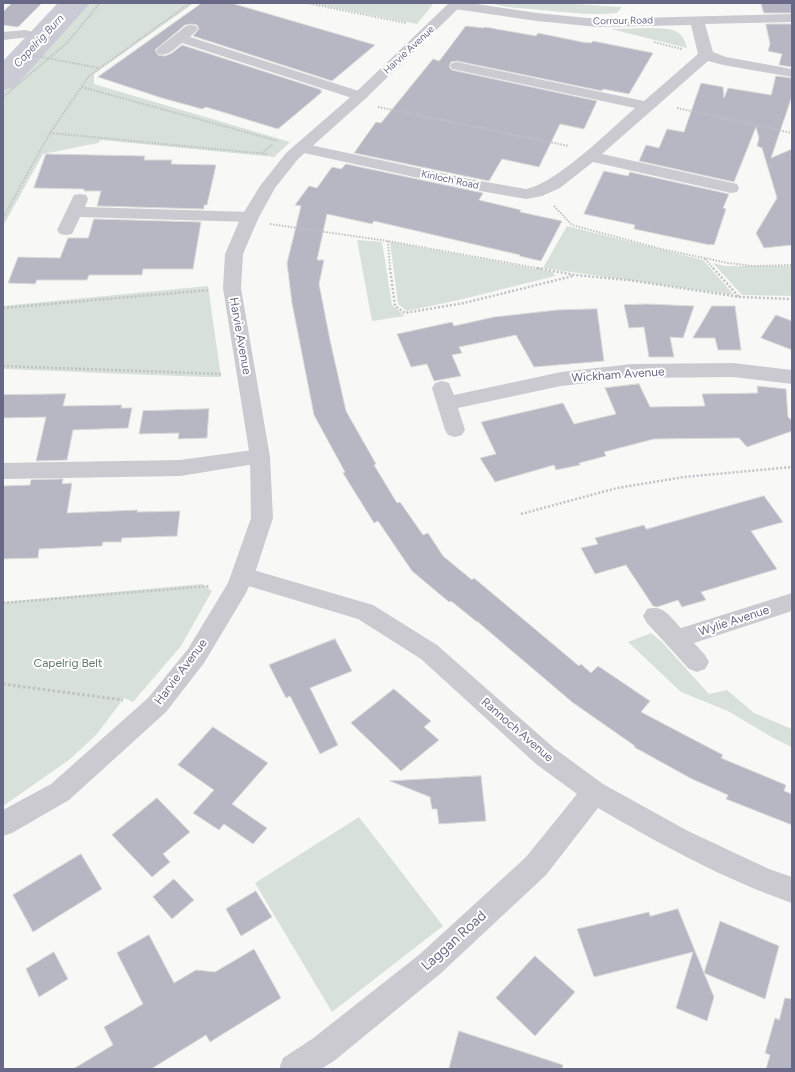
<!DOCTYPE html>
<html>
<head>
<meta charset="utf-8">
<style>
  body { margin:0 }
  #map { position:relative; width:795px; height:1072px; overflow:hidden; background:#f8f9f6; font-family:Figtree,sans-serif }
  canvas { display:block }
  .frame { position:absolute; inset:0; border:4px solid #686987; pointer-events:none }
</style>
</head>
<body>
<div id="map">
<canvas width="795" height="1072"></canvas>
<div class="frame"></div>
</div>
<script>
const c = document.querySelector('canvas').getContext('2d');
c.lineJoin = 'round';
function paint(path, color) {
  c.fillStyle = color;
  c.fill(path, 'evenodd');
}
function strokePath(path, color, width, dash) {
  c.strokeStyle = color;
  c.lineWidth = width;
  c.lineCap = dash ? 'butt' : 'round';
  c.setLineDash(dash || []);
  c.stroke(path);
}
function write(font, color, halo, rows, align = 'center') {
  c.font = font + ' Figtree,sans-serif';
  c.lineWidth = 4;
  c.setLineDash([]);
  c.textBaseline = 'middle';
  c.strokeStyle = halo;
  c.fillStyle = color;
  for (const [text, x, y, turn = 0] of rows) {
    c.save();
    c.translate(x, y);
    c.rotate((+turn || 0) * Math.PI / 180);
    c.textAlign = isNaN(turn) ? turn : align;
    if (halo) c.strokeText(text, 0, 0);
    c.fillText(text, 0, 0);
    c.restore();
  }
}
paint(new Path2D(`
  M68,3H194L94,74V84L290,142L274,157L101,140L98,143L43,154L3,226V62L57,17Z
  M311,3H434L417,24Z
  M490,3H560L622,7L617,13C592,16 565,12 540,10C523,8 506,8 490,3Z
  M653,28C672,29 682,28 687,48L611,29Z
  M567,226L703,260L734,295L543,268Z
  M357,240L382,242L392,305L405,316L372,321Z
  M390,242L553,272L555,276L459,300L407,311L398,304Z
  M713,263L725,266H792V296L742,295Z
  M208,286L221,377C148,376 76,371 3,369V306Z
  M202,584L212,591L181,646L133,702L124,698L97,734L69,760L3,806V602Z
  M651,633L661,641L709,694L727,690L754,713L792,729V747L775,739L728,711L681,692L628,642Z
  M359,817L443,926L332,1012L255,883Z`), '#d7e0d9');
paint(new Path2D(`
  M58,3H90L15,87L3,90V61Z`), '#cacbd5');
const building = new Path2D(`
  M12,3H42L18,27L3,25V12Z
  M202,3H231L375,45L332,81L193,36L199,29L197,25L191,24L185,25L155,50L158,55L165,56L172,53L182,45L322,90L320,91L322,92L278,129L206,107L202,109L162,98L98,77Z
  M761,3H792V13H764Z
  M766,24H792V67L779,65L782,54L768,51L770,44Z
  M466,26L484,28L485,27L536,36L538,33L582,42L591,43L593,41L653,53L629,94L603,89L602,91L457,61L451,62L449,67L452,70L597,101L584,129L560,124L539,167L502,159L489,181L354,153L376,122L381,123L433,59L439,61Z
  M776,76L792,78V96L771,158L792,149V245L764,248L756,233L777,198L762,148L757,146L759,138L756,127L734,182L639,161L646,145L659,148L667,129L684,132L701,83L723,87L724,98L728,88L771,95Z
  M46,154L145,156L144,160H172L171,164L216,165L207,205H204V209L97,206L101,191H84V189L34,188Z
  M346,164L483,193L479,200L521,210L520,212L562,221L541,261L519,256L520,255L374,221L372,224L327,214L317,260H324L319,284L330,340L346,411L376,464L374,465L397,503L400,502L423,535L428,533L443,556L472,580L474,578L579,666L581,664L591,673L598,666L650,701L641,712L723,755L721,758L786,785L784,791L792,794V825L726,799L728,795L692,779L634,747L635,746L572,702L478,622L479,621L477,622L451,601L449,602L412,571L378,521L374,523L343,473L345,472L314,415L292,303L287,263L301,206L295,205L309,186L317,188L332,167L341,169Z
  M604,171L628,176L630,172L634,173L729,194L723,208L726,209L714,245L710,244V245L634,229L635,225L584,214Z
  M94,219L201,222L193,269H143L142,275H89L87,280H37L35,284L8,283L18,257L60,258L68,238H88Z
  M647,304L694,306L683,338L670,337L674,357H649L644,327L629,328L624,305Z
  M712,306H735L741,350H718L715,338H693Z
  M597,309L604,361L534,367L516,335L459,347L462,353L452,355L461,376L434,381L427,364L411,367L397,334L452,322L454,326L494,317L557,310Z
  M776,315L792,321V350L761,338Z
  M639,384L650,407L705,406L702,394L758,393L757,386L786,389L788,417L792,421V431L747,447L739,438L654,439L604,452L606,456L579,463L580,465L556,470L554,465L495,482L480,458L496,454L481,422L563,403L574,424L616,414L605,388Z
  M66,394L63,406L122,405L121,408H132L128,428L73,430L67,460L36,461L46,417L3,418V395Z
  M209,409L207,438L178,439L179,433L139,434L143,411Z
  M63,479L62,484L72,483L67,513L138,510L137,512L180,511L177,536L122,538L121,542H103L102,546L39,549L38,558L3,559V486L30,485L31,480Z
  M764,496L783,522L751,531L777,569L701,592L706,600L682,607L678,600L657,607L653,606L626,565L595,574L581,548L598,544L595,538L644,525L646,529Z
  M335,639L352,671L310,688L338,745L320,754L290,696L286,698L269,665Z
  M394,689L431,721L424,727L439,740L401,771L351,723Z
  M213,727L268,763L232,804L267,828L253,844L224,824L219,830L193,813L214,790L178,765Z
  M481,776L486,821L439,824L437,809H432L430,797L390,781Z
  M157,798L190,832L163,854L170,862L152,877L112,835Z
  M81,854L102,889L33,932L13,895Z
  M174,879L194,900L172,919L153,897Z
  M256,891L272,917L241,936L226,909Z
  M678,909L704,973L720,921L779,946L765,999L704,973L714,997L707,1021L676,1008L693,952L594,977L577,929L649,912L650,916Z
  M149,935L174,983L196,970L215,972L254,949L281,998L210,1042L206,1035L151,1069H73L113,1045L104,1027L143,1004L117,953Z
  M54,952L68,979L39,997L26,969Z
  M535,956L575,992L535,1036L496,998Z
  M785,998L792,999V1069H766L770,1055L765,1053L775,1018L779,1020Z
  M459,1031L563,1065L562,1069H449Z`);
paint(building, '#b6b7c2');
strokePath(building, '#dadbd9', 1);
strokePath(new Path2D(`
  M307,3L406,23
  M654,42L682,49
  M25,54L99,68
  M82,87L278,141
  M3,97L67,43L100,3
  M378,107L569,146
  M677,108L792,133
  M50,133L268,154
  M262,153L273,144
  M554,206L572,225L661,249L728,263L753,266L792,265
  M3,218L50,133L89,76L190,3
  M270,224L388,241L542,269
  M388,241L390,269
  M705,259L714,269`), '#c1c1c5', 2, [1.5, 1.5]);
strokePath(new Path2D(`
  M390,268L395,306L405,313L464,303L573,276
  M537,268L575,275L628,280L740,297L792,299
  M713,268L739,297
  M3,308L210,290
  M3,366L222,374
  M521,514L617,488L684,477L792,467
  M3,603L210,586`), '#c1c1c5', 2.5, [2, 2]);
strokePath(new Path2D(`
  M3,684L123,700`), '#c1c1c5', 3, [2.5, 2.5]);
paint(new Path2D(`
  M449,3H470L537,13L598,19L792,14V22L705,24L713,52L726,57L792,69V77L723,65L708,61L602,154L737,184L739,188L737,192L731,193L593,162L560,188L542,196L526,199L469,189L295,151L293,148L295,145L301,143L469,179L526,189C557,183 610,130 635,108L457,70L452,69L450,66L452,63L457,62L644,101L698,54L691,25L598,27L537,21L455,9L450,8L448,5Z
  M191,25L196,26L198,29L190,37L365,93L368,96L365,99L360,101L355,99L182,43C174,49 168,57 158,54L156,51L158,48L186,26Z
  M25,30L30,31L32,34L30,37L3,40V32Z
  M80,194L86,195L88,199L85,207L250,212L256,213L259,217L256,221L250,222L80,217L72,234L66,235L60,234L57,230L72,199L74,195Z
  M733,363L792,370V384L733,377L632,378L561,386L458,408L465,430L462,435L455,437L448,435L445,430L432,388L435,383L442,381L449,383L454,395L561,372L632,364Z
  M260,449L267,452L270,457L267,462L180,476L3,479V463L180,460Z
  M243,567L373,605L437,645L554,748L603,784L688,831L769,869L792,877V903C723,879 660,844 598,808L546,875L440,974L334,1061L321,1069H279L283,1058L312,1039L420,954L526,857L577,794L536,764L421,659L358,619L235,582L232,576L235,570Z
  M792,593V611L694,643L705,655L709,662L705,669L697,672L689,669L647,623L643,616L647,609C664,604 670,617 681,628Z`), '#cacad0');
paint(new Path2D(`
  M449,3H464L365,99L298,159L275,188L259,217L243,254L241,288L270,457L273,518L254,576L246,593L204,663L166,712L69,800L12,833L3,836V810L51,784L148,698L188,649L228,583L251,518L250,457L223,288L225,254L241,217L260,186L286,153L355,93Z`), '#cacad0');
write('10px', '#686987', '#fff', [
  ["Corrour Road",623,21,-1],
  ["Harvie Avenue",409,50,-43],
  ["Kinloch Road",450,180,12]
]);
write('italic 11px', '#6f7591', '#fff', [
  ["Capelrig Burn",39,41,-47]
]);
write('12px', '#686987', '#fff', [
  ["Harvie Avenue",240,336,80],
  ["Wickham Avenue",618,375,-4],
  ["Wylie Avenue",734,621,-18],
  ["Harvie Avenue",181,672,-53],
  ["Rannoch Avenue",517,730,41]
]);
write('12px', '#63796a', '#fff', [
  ["Capelrig Belt",68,663]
]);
write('14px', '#686987', '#fff', [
  ["Laggan Road",454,941,-42]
]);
</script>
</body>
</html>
